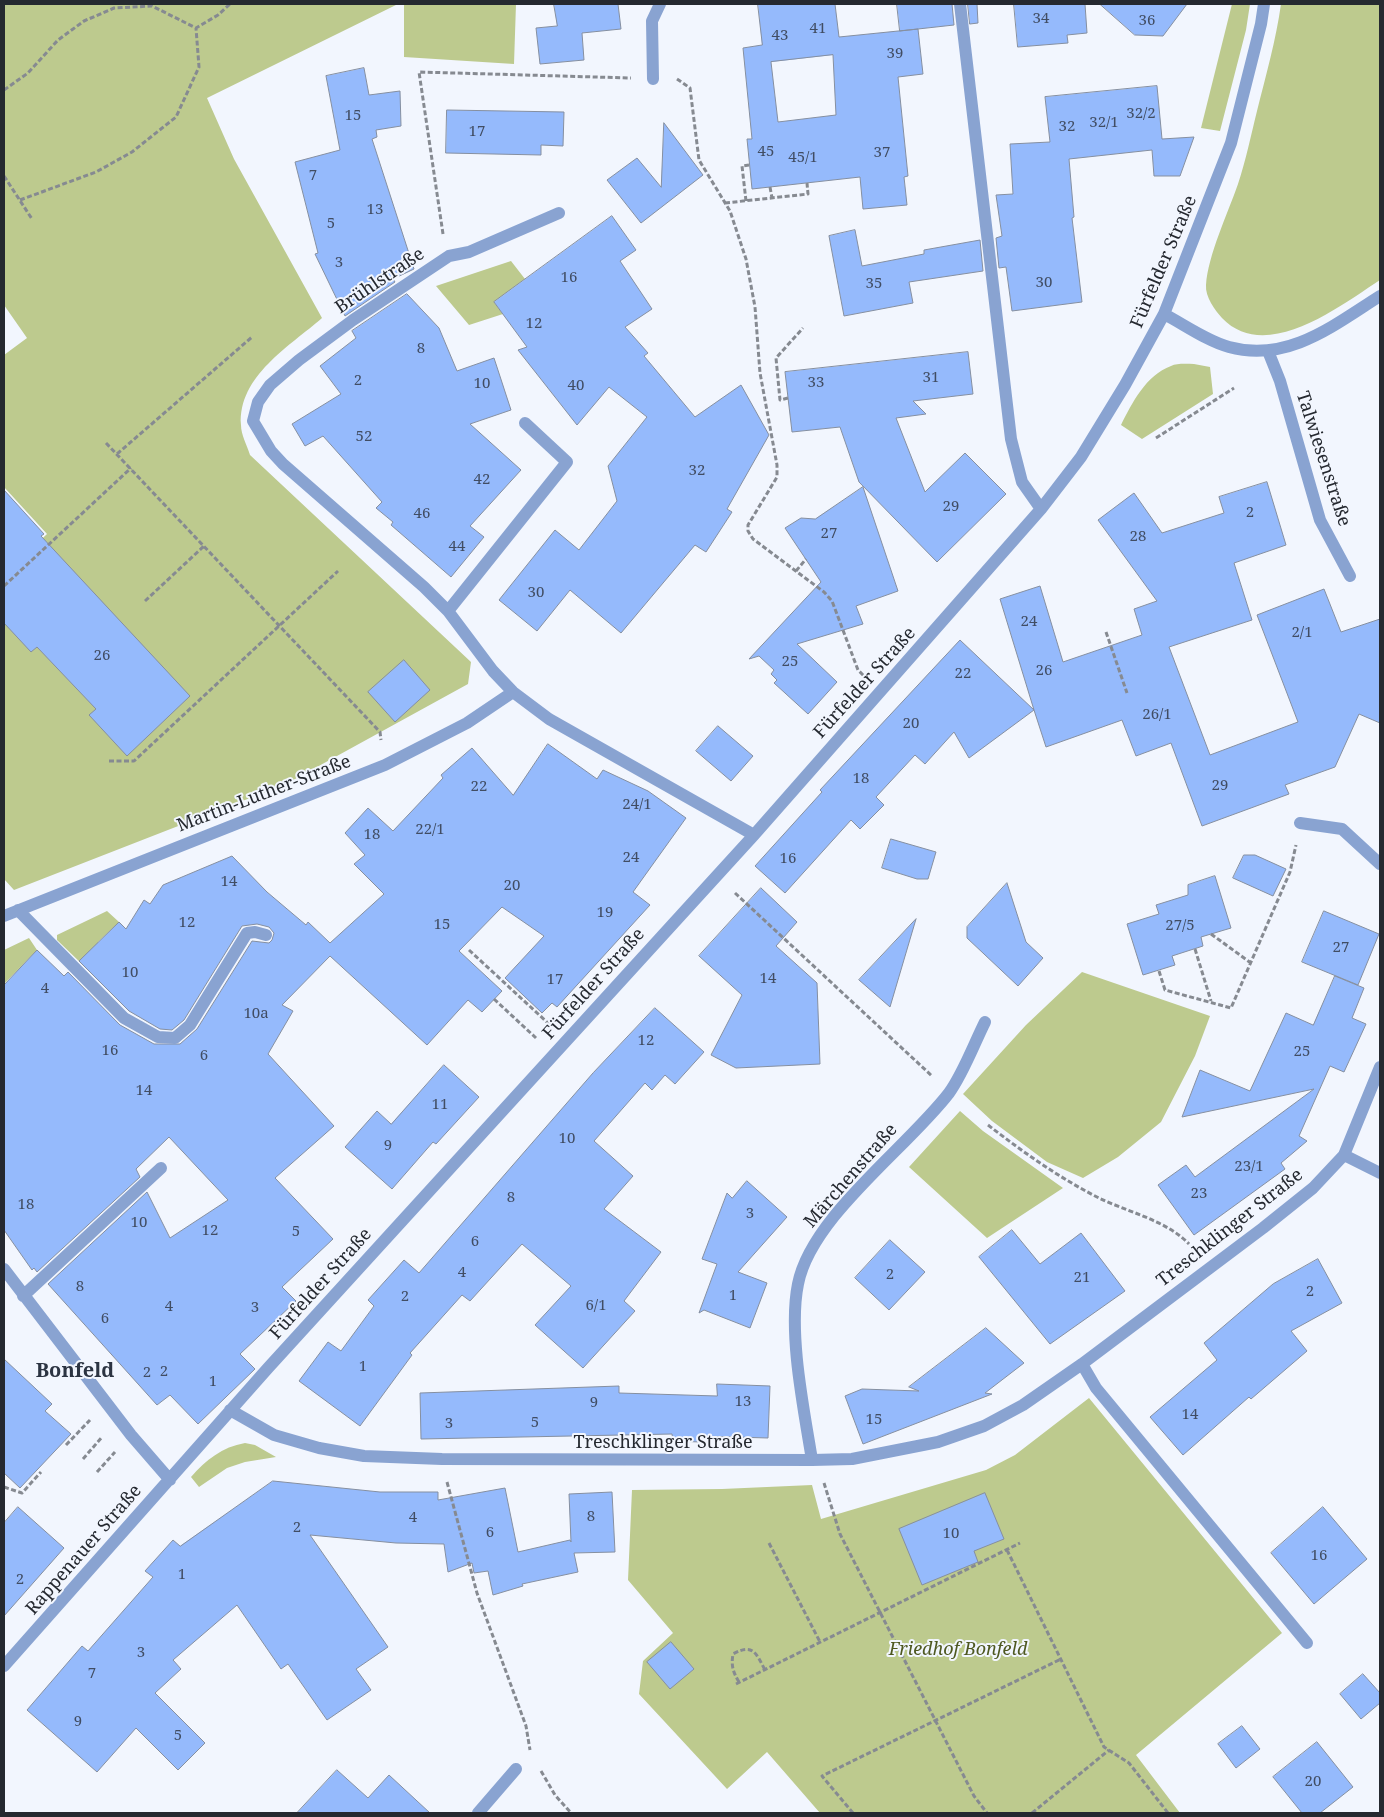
<!DOCTYPE html>
<html>
<head>
<meta charset="utf-8">
<style>
  body { margin:0 }
  #map { position:relative; width:1384px; height:1817px; overflow:hidden; background:#f2f6fe; font-family:"Noto Serif",serif }
  canvas { display:block }
  .frame { position:absolute; inset:0; border:5px solid #252930; pointer-events:none }
</style>
</head>
<body>
<div id="map">
<canvas width="1384" height="1817"></canvas>
<div class="frame"></div>
</div>
<script>
const c = document.querySelector('canvas').getContext('2d');
c.lineJoin = 'round';
function paint(path, color) {
  c.fillStyle = color;
  c.fill(path, 'evenodd');
}
function strokePath(path, color, width, dash) {
  c.strokeStyle = color;
  c.lineWidth = width;
  c.lineCap = dash ? 'butt' : 'round';
  c.setLineDash(dash || []);
  c.stroke(path);
}
function write(font, color, halo, rows, align = 'center') {
  c.font = font + ' "Noto Serif",serif';
  c.lineWidth = 4;
  c.setLineDash([]);
  c.textBaseline = 'middle';
  c.strokeStyle = halo;
  c.fillStyle = color;
  for (const [text, x, y, turn = 0] of rows) {
    c.save();
    c.translate(x, y);
    c.rotate((+turn || 0) * Math.PI / 180);
    c.textAlign = isNaN(turn) ? turn : align;
    if (halo) c.strokeText(text, 0, 0);
    c.fillText(text, 0, 0);
    c.restore();
  }
}
paint(new Path2D(`
  M4,4H398L207,98L234,159L322,318C290,346 238,376 241,425C241,435 247,445 250,455L471,662L468,684L286,784L14,890L4,879V575L47,534L4,487V355L27,338L4,305Z
  M404,4H516L514,64L404,57Z
  M1232,4H1250L1246,30L1220,131L1201,128Z
  M1281,4H1380V280C1340,306 1266,364 1222,318C1215,310 1205,297 1206,285C1208,255 1228,213 1238,184C1246,160 1251,135 1257,111C1266,75 1276,40 1281,4Z
  M511,261L525,279L494,302L503,314L469,325L436,286Z
  M1194,364L1210,367L1213,394L1142,439L1121,425C1132,403 1146,375 1171,366C1177,363 1187,364 1194,364Z
  M107,911L119,922L98,942L102,947L84,966L57,940V935Z
  M29,938L37,950L4,984V950Z
  M1082,972L1210,1016L1195,1056L1161,1122L1118,1157L1083,1178L1047,1162L992,1121L963,1094L1026,1025Z
  M960,1111L983,1131L1063,1188L987,1238L909,1167Z
  M1089,1398L1282,1633L1136,1755L1180,1813H820L767,1752L727,1789L639,1694L643,1661L673,1633L628,1580L632,1490L722,1489L812,1485L821,1519L986,1470L1015,1455Z
  M245,1443L255,1445L276,1457L245,1462L227,1468L199,1487L191,1477C206,1460 222,1447 245,1443Z`), '#bdca8e');
const building = new Path2D(`
  M554,4H618L621,29L582,33L584,60L540,64L536,28L557,26Z
  M758,4H835L839,37L918,29L923,74L898,77L908,176L904,177L907,205L863,209L860,177L752,189L747,139H752L743,48L762,45ZM833,55L836,115L778,122L771,62Z
  M897,4H952L954,25L900,31Z
  M968,4H977L978,23L970,24Z
  M1014,4H1085L1087,33L1067,35L1068,43L1018,47Z
  M1100,4H1187L1163,36L1135,35Z
  M364,68L369,95L400,91L401,126L376,130L377,137L372,139L414,269L393,279L395,282L345,316L315,254L318,253L295,162L340,150L326,76Z
  M1157,86L1162,139L1194,137L1180,176H1154L1152,150L1069,159L1074,217L1072,218L1082,302L1012,311L1006,267L999,268L996,238L1002,236L996,195L1013,194L1010,144L1050,142L1045,97Z
  M447,110L564,112L563,146L541,145V155L446,153Z
  M664,123L703,175L641,223L607,180L637,158L661,187Z
  M612,216L636,250L620,261L652,309L625,327L648,353L644,356L695,417L741,385L769,435L727,509L732,512L706,552L695,545L621,633L570,590L537,631L499,600L555,530L579,550L617,501L608,466L647,417L609,387L577,425L518,350L527,347L494,302Z
  M855,230L862,266L924,254V250L980,240L983,271L909,282L913,303L844,316L829,236Z
  M407,294L439,328L457,371L494,358L511,410L470,424L521,470L470,526L484,537L451,577L391,525L393,522L376,508L382,502L323,436L305,446L292,424L341,394L320,366L356,338L352,331Z
  M968,352L973,394L913,401L926,414L896,418L925,492L965,453L1006,494L937,562L859,482L840,427L792,432L785,372Z
  M1267,482L1286,545L1234,563L1252,620L1169,647L1210,755L1298,722L1257,615L1324,589L1341,632L1380,619V723L1359,714L1335,767L1285,785L1289,794L1202,826L1171,743L1136,756L1122,720L1046,747L1034,710L969,758L954,732L925,764L915,755L876,797L884,805L860,829L851,820L785,893L755,866L822,792L820,790L960,640L1034,710L1000,599L1040,586L1063,662L1142,635L1134,609L1157,601L1098,520L1134,493L1162,533L1224,513L1219,497Z
  M863,487L898,591L856,606L863,624L797,644L837,682L808,714L774,683L777,680L771,674L774,670L759,656L749,659L821,582L785,528L801,518L815,519Z
  M4,490L44,534L41,536L190,696L127,756L89,715L96,709L37,647L31,652L4,623Z
  M404,660L430,690L395,722L368,692Z
  M718,726L753,756L731,781L696,751Z
  M548,744L597,779L603,770L648,791L686,818L633,892L650,905L557,1007L552,1003L542,1013L505,978L544,936L502,907L459,951L502,991L482,1012L468,1000L427,1045L330,956L282,1005L293,1011L268,1054L334,1126L275,1178L333,1239L282,1287L296,1301L240,1354L255,1369L198,1424L170,1395L157,1405L48,1284L147,1192L170,1238L228,1200L169,1137L136,1169L140,1177L37,1272L34,1268L32,1270L4,1230V985L37,950L64,976L68,972L120,1025L154,1044H180L197,1029L252,941L269,943L272,940L274,933L269,927L257,924L242,926L184,1020L172,1030L160,1029L129,1011L79,961L119,922L126,929L144,900L150,904L163,885L232,856L267,892L306,925L308,922L330,943L384,894L354,864L365,855L345,833L368,808L393,831L443,778L441,775L472,748L513,795Z
  M891,839L936,852L928,879H917L882,868Z
  M1244,855H1255L1286,869L1273,896L1233,878Z
  M1215,876L1231,928L1201,937L1203,946L1172,956L1175,965L1143,975L1127,924L1159,914L1156,905L1188,895V885Z
  M1007,883L1026,942L1043,958L1018,986L967,938V927Z
  M761,888L797,922L776,946L817,983L820,1064L736,1068L711,1055L742,995L699,956Z
  M1324,911L1379,934L1358,985L1302,962Z
  M916,919L890,1007L859,980Z
  M1335,976L1364,988L1352,1018L1366,1024L1344,1072L1330,1066L1299,1136L1307,1141L1281,1163L1285,1169L1194,1235L1158,1185L1186,1165L1195,1177L1314,1089L1182,1117L1200,1070L1250,1091L1286,1013L1313,1025Z
  M655,1008L704,1052L675,1084L665,1075L652,1090L645,1083L594,1141L633,1176L604,1209L661,1252L624,1301L635,1311L583,1368L535,1325L571,1286L522,1244L470,1301L462,1295L410,1353L412,1355L360,1426L299,1381L328,1342L341,1351L374,1306L368,1300L404,1260L419,1273L593,1073Z
  M444,1065L479,1097L436,1144L433,1142L392,1189L345,1147L377,1111L391,1124Z
  M747,1181L787,1217L738,1272L767,1283L750,1328L704,1310L699,1313L717,1264L702,1259L727,1193L732,1198Z
  M1012,1230L1040,1264L1081,1233L1125,1291L1050,1344L979,1257Z
  M890,1240L925,1272L889,1310L855,1278Z
  M1318,1259L1342,1303L1291,1331L1307,1351L1251,1399L1249,1397L1183,1455L1150,1417L1217,1360L1204,1343L1273,1284Z
  M986,1328L1024,1363L985,1393L992,1394L863,1444L845,1396L862,1389L919,1391L909,1387Z
  M4,1359L52,1404L45,1411L71,1434L20,1488L4,1473Z
  M717,1384L770,1386L768,1438L700,1436V1442L673,1441L672,1434L421,1439L420,1393L619,1386V1393L717,1396Z
  M273,1481L380,1492H438V1500L505,1488L518,1552L570,1540L571,1542L569,1494L612,1492L615,1552L574,1553L578,1572L522,1584L523,1586L493,1595L488,1571L474,1573L472,1563L448,1572L444,1544L396,1543L310,1535L388,1647L356,1669L371,1690L327,1720L288,1664L281,1669L237,1605L173,1660L181,1669L155,1693L205,1743L178,1770L136,1728L97,1772L27,1710L82,1646L88,1651L153,1577L145,1571L173,1540L180,1546Z
  M985,1493L1004,1539L974,1551L978,1562L922,1585L899,1529Z
  M18,1507L64,1548L4,1616V1523Z
  M1323,1507L1367,1559L1314,1604L1271,1553Z
  M671,1642L694,1669L670,1689L647,1662Z
  M1363,1674L1380,1693V1703L1361,1719L1340,1694Z
  M1242,1726L1260,1749L1236,1768L1218,1744Z
  M1317,1742L1353,1787L1320,1813H1302L1273,1777Z
  M337,1770L368,1798L389,1775L430,1813H297Z`);
paint(building, '#95bafc');
strokePath(building, '#858fa0', 1);
strokePath(new Path2D(`
  M677,79L690,88L699,160L730,211L746,259L755,307L760,373L777,465V477L748,525V531L753,539L824,592L832,601L858,670L864,676
  M4,90L28,73L58,40L84,21L114,8L152,6L196,28L218,15L230,4
  M4,176L32,219
  M770,187L772,198
  M20,200L96,172L132,152L176,117L199,67L196,28
  M746,201L742,166L749,165
  M725,203L808,194L807,183
  M443,234L419,72L631,78
  M788,398L780,400L776,358L803,328
  M1156,438L1234,388
  M106,443L380,732L381,740
  M117,454L252,337
  M796,571L806,559
  M4,586L131,468
  M145,601L204,546
  M1106,632L1127,693
  M109,761H134L338,571
  M735,893L932,1076
  M1211,934L1251,963
  M1195,949L1211,1001
  M469,950L549,1024
  M1159,971L1165,990L1231,1008L1290,872L1296,845
  M494,999L536,1038
  M988,1125C1023,1152 1058,1177 1097,1197C1127,1212 1166,1220 1189,1244
  M66,1445L90,1420
  M83,1459L102,1437
  M97,1472L115,1452
  M447,1482L477,1593L526,1726L530,1750
  M824,1483L840,1534L974,1796L987,1813
  M4,1487L22,1493L41,1472
  M769,1543L820,1642
  M1007,1550L1104,1747L1129,1763L1168,1813
  M739,1682C733,1672 731,1666 733,1654C753,1643 756,1653 765,1670
  M736,1684L1020,1543
  M541,1771L555,1795L571,1813
  M853,1813L822,1776L1061,1659
  M1032,1813L1109,1750`), '#868a91', 3, [5, 2.5]);
strokePath(new Path2D(`
  M960,4L1011,439L1022,482L1041,509
  M653,79L652,21L660,4
  M559,213L469,252L449,256L353,320L299,360L270,385L258,402L253,421L271,451L283,464L424,587L448,611L493,671L513,692L549,719L754,835
  M1164,314C1185,325 1207,341 1229,347C1288,363 1334,325 1380,296
  M1268,351L1280,381L1320,520L1350,576
  M448,611L567,462L525,423
  M1300,823L1342,829L1380,864
  M18,910L124,1018L158,1037L175,1038L190,1025L247,933L255,932L266,935
  M4,916L385,765L467,723L513,692
  M1344,1155L1380,1173
  M4,1269L131,1435L170,1480
  M23,1296L161,1168
  M1082,1364L1096,1388L1307,1643
  M230,1410L274,1435L319,1448L364,1456L442,1459L812,1460L852,1459L938,1442L984,1426L1023,1405L1082,1364L1263,1228L1313,1188L1344,1155L1380,1067
  M812,1460C804,1410 788,1333 798,1284C811,1217 907,1148 949,1093C963,1074 974,1044 985,1022
  M4,1666L268,1368L754,835L1041,509L1081,457L1125,385L1164,314L1231,143L1261,24L1264,4
  M478,1813L516,1769`), '#89a3d1', 12);
write('15px', '#414d63', null, [
  ["34",1041,19],
  ["36",1147,21],
  ["41",818,29],
  ["43",780,36],
  ["39",895,54],
  ["32/2",1141,114],
  ["15",353,116],
  ["32/1",1104,123],
  ["32",1067,127],
  ["17",477,132],
  ["45",766,152],
  ["37",882,153],
  ["45/1",803,158],
  ["7",313,176],
  ["13",375,210],
  ["5",331,224],
  ["3",339,263],
  ["16",569,278],
  ["30",1044,283],
  ["35",874,284],
  ["12",534,324],
  ["8",421,349],
  ["31",931,378],
  ["2",358,381],
  ["33",816,383],
  ["10",482,384],
  ["40",576,386],
  ["52",364,437],
  ["32",697,471],
  ["42",482,480],
  ["29",951,507],
  ["2",1250,513],
  ["46",422,514],
  ["27",829,534],
  ["28",1138,537],
  ["44",457,547],
  ["30",536,593],
  ["24",1029,622],
  ["2/1",1302,633],
  ["26",102,656],
  ["25",790,662],
  ["26",1044,671],
  ["22",963,674],
  ["26/1",1157,715],
  ["20",911,724],
  ["18",861,779],
  ["29",1220,786],
  ["22",479,787],
  ["24/1",637,805],
  ["22/1",430,830],
  ["18",372,835],
  ["24",631,858],
  ["16",788,859],
  ["14",229,882],
  ["20",512,886],
  ["19",605,913],
  ["12",187,923],
  ["15",442,925],
  ["27/5",1180,926],
  ["27",1341,948],
  ["10",130,973],
  ["14",768,979],
  ["17",555,980],
  ["4",45,989],
  ["10a",256,1014],
  ["12",646,1041],
  ["16",110,1051],
  ["25",1302,1052],
  ["6",204,1056],
  ["14",144,1091],
  ["11",440,1105],
  ["10",567,1139],
  ["9",388,1146],
  ["23/1",1249,1167],
  ["23",1199,1194],
  ["8",511,1198],
  ["18",26,1205],
  ["3",750,1214],
  ["10",139,1223],
  ["12",210,1231],
  ["5",296,1232],
  ["6",475,1242],
  ["4",462,1273],
  ["2",890,1275],
  ["21",1082,1278],
  ["8",80,1287],
  ["2",1310,1292],
  ["1",733,1296],
  ["2",405,1297],
  ["6/1",596,1306],
  ["4",169,1307],
  ["3",255,1308],
  ["6",105,1319],
  ["1",363,1367],
  ["2",164,1372],
  ["2",147,1373],
  ["1",213,1382],
  ["13",743,1402],
  ["9",594,1403],
  ["14",1190,1415],
  ["15",874,1420],
  ["5",535,1423],
  ["3",449,1424],
  ["8",591,1517],
  ["4",413,1518],
  ["2",297,1528],
  ["6",490,1533],
  ["10",951,1534],
  ["16",1319,1556],
  ["1",182,1575],
  ["2",20,1580],
  ["3",141,1653],
  ["7",92,1674],
  ["9",78,1722],
  ["5",178,1736],
  ["20",1313,1782]
]);
write('18px', '#252930', '#f2f6fe', [
  ["Fürfelder Straße",1164,262,-67],
  ["Brühlstraße",380,281,-34],
  ["Talwiesenstraße",1323,459,72],
  ["Fürfelder Straße",865,683,-48],
  ["Martin-Luther-Straße",264,794,-21],
  ["Fürfelder Straße",594,984,-48],
  ["Märchenstraße",851,1176,-49],
  ["Treschklinger Straße",1230,1228,-38],
  ["Fürfelder Straße",321,1284,-48],
  ["Treschklinger Straße",663,1443],
  ["Rappenauer Straße",84,1550,-49]
]);
write('italic 18px', '#4e5820', '#f2f6fe', [
  ["Friedhof Bonfeld",958,1650]
]);
write('bold 20px', '#2c3442', '#f2f6fe', [
  ["Bonfeld",75,1371]
]);
</script>
</body>
</html>
